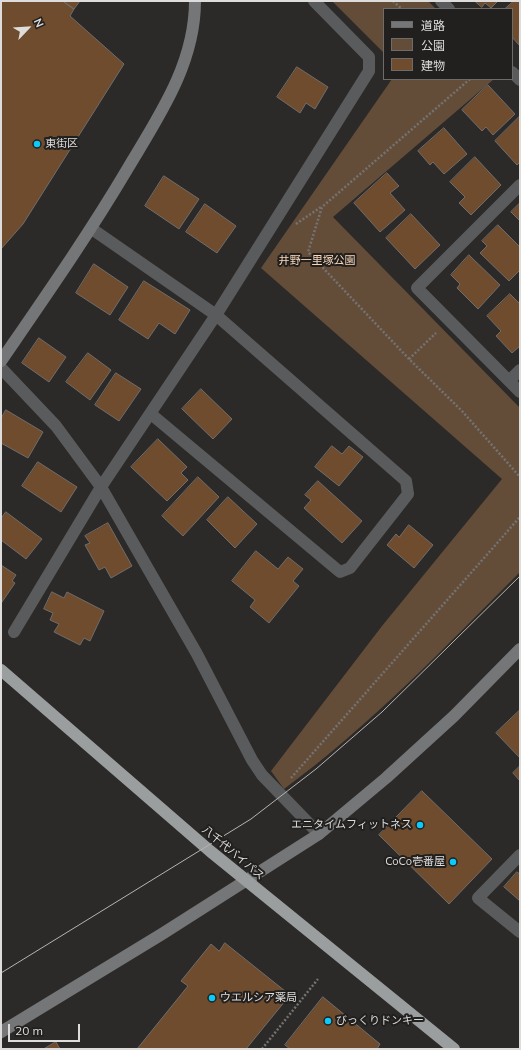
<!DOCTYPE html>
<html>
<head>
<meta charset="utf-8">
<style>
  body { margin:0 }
  #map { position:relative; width:521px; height:1050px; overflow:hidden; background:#2c2a28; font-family:Mulish,"Noto Sans JP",sans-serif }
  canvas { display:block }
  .frame { position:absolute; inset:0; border:2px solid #dedddc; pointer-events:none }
  .legend { position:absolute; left:383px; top:8px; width:130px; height:72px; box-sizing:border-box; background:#22201e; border:1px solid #6d6c6a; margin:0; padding:5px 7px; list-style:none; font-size:12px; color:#dedddc }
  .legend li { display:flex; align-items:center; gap:8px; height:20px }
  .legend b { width:20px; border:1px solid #6d6c6a }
  .north { position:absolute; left:8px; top:8px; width:40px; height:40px; -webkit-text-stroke:3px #22201e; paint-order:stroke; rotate:65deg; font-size:11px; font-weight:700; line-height:16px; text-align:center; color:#dedddc }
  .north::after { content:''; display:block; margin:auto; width:14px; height:18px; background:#dedddc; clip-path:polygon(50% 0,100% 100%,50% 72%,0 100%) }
  .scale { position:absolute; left:8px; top:1024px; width:72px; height:18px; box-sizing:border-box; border:2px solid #dedddc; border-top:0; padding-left:5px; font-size:12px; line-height:14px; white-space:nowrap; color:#dedddc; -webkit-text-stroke:3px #22201e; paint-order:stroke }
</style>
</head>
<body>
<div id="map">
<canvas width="521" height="1050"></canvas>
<div class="frame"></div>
<ul class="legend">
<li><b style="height:5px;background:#747677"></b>道路</li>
<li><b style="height:11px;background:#634d39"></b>公園</li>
<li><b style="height:11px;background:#6e4c2d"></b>建物</li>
</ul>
<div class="north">N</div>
<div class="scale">20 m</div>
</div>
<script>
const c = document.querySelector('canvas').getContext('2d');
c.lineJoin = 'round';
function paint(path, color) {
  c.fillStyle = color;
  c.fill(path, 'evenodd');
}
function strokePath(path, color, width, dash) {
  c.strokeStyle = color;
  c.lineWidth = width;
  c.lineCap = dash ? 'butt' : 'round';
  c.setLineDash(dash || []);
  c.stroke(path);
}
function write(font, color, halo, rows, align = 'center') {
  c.font = font + ' Mulish,"Noto Sans JP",sans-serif';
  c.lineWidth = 4;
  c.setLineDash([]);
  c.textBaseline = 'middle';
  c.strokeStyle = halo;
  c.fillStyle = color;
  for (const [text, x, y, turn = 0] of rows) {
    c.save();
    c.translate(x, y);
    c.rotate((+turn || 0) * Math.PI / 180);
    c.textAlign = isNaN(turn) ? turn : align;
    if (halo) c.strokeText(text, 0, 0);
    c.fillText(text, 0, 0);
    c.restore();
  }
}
paint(new Path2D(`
  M332,1H428L436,9H384V53Z
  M392,79H494L333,217L520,408V572C444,648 371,725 284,789L271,771L382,626L502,479L261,268Z`), '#634d39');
const building = new Path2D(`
  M1,1H63L74,9L70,16L124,64L23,224L1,249Z
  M63,1H80L74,9Z
  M475,1H498L491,8L485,3L482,7Z
  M514,1H520L519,45L512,37V9H505Z
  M297,67L328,87L315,109L306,103L300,113L277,97Z
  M488,85L515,114L493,135L486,127L482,131L462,110Z
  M520,116V162L517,165L495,141Z
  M444,128L467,154L444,174L433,162L430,165L418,151Z
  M475,157L501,185L471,215L459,203L465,197L450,182Z
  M387,173L399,186L390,193L405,210L380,232L354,203Z
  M164,176L199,199L179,229L145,206Z
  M520,203V221L511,212Z
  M205,204L236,226L217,253L186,232Z
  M411,214L440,245L415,269L386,238Z
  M498,225L520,247V270L509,281L480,253L487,246L482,241Z
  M469,255L500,285L478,309L457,288L460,284L451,275Z
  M94,264L128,287L110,315L76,293Z
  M144,281L190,310L175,334L159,323L148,339L119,320Z
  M510,294L520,304V346L512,353L496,336L501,331L487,316Z
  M39,338L66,357L49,382L22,363Z
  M88,353L111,370L90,400L66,382Z
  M116,373L141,389L119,421L95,405Z
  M201,389L232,419L213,439L182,409Z
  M6,410L43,432L28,458L1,443V419Z
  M158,439L187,467L181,473L188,480L167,501L131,467Z
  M332,446L342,454L349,446L363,457L339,486L315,467Z
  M38,462L77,487L61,512L22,486Z
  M198,477L219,497L183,536L162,516Z
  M318,481L362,521L342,543L304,508L311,500L305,495Z
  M228,497L257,524L235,548L207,520Z
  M6,512L42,539L26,559L1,540V519Z
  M108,523L132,566L111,578L105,567L99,570L85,545L90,543L85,536Z
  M409,525L433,545L414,568L387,545L396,534L399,537Z
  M256,551L278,569L288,557L303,569L293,581L299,586L269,623L250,607L255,600L232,581Z
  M1,565L16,575L12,581L15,583L2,602Z
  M52,592L64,598L67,592L104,611L90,641L84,638L80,645L54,632L59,624L50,620L53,613L44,609Z
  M520,710V758L496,733Z
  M520,766V781L513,773Z
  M422,791L492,859L449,904L379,835Z
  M517,872L520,874V901L504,887Z
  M225,943L290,995L246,1049H137L188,986L181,981L211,944L219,951Z
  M323,997L380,1044L377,1049H290L285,1045Z
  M56,1042L60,1049H44Z`);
paint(building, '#6e4c2d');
strokePath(building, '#706d6b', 1);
strokePath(new Path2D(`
  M393,1L402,9
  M470,79L322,207L308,252L409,359L462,411L520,477
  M296,224L321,207
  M409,359L436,333
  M291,778L520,517
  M262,1049L318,979`), '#757372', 2.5, [2, 2]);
strokePath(new Path2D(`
  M441,1L449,9
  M512,72L520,80
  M520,185L417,288L520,392
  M92,229L216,315L406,481L408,494L350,568L340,572L151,414
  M1,368L56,426L101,487L197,654L252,760L262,775L319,834
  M509,381L520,370
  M14,632L101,487L216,315L369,71V57L314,1
  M520,855L478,898L520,932`), '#5a5b5c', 12);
strokePath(new Path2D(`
  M1,361C45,297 89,234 128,168C159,116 195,64 195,1
  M1,1032L162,934L319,834L386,778L454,716L520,649`), '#747677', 12);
strokePath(new Path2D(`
  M1,670L210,851L454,1049`), '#9a9e9f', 12);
strokePath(new Path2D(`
  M1,973L251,819L316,769L382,712L520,576`), '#b5b4b2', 1);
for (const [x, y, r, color] of [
  [37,144,4,"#0ccafa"],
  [420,825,4,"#0ccafa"],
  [453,862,4,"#0ccafa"],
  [212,998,4,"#0ccafa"],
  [328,1021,4,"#0ccafa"]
]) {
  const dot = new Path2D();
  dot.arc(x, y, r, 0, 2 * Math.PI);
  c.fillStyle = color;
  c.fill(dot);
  strokePath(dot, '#22201e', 1.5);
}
write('11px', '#dedddc', '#22201e', [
  ["東街区",45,144],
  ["エニタイムフィットネス",412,825,"right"],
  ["CoCo壱番屋",445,862,"right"],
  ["ウエルシア薬局",220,998],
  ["びっくりドンキー",336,1021]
], 'left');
write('11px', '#fad7b8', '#22201e', [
  ["井野一里塚公園",317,261]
]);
write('11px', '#dedddc', '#22201e', [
  ["八千代バイパス",233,853,40]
]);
</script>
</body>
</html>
